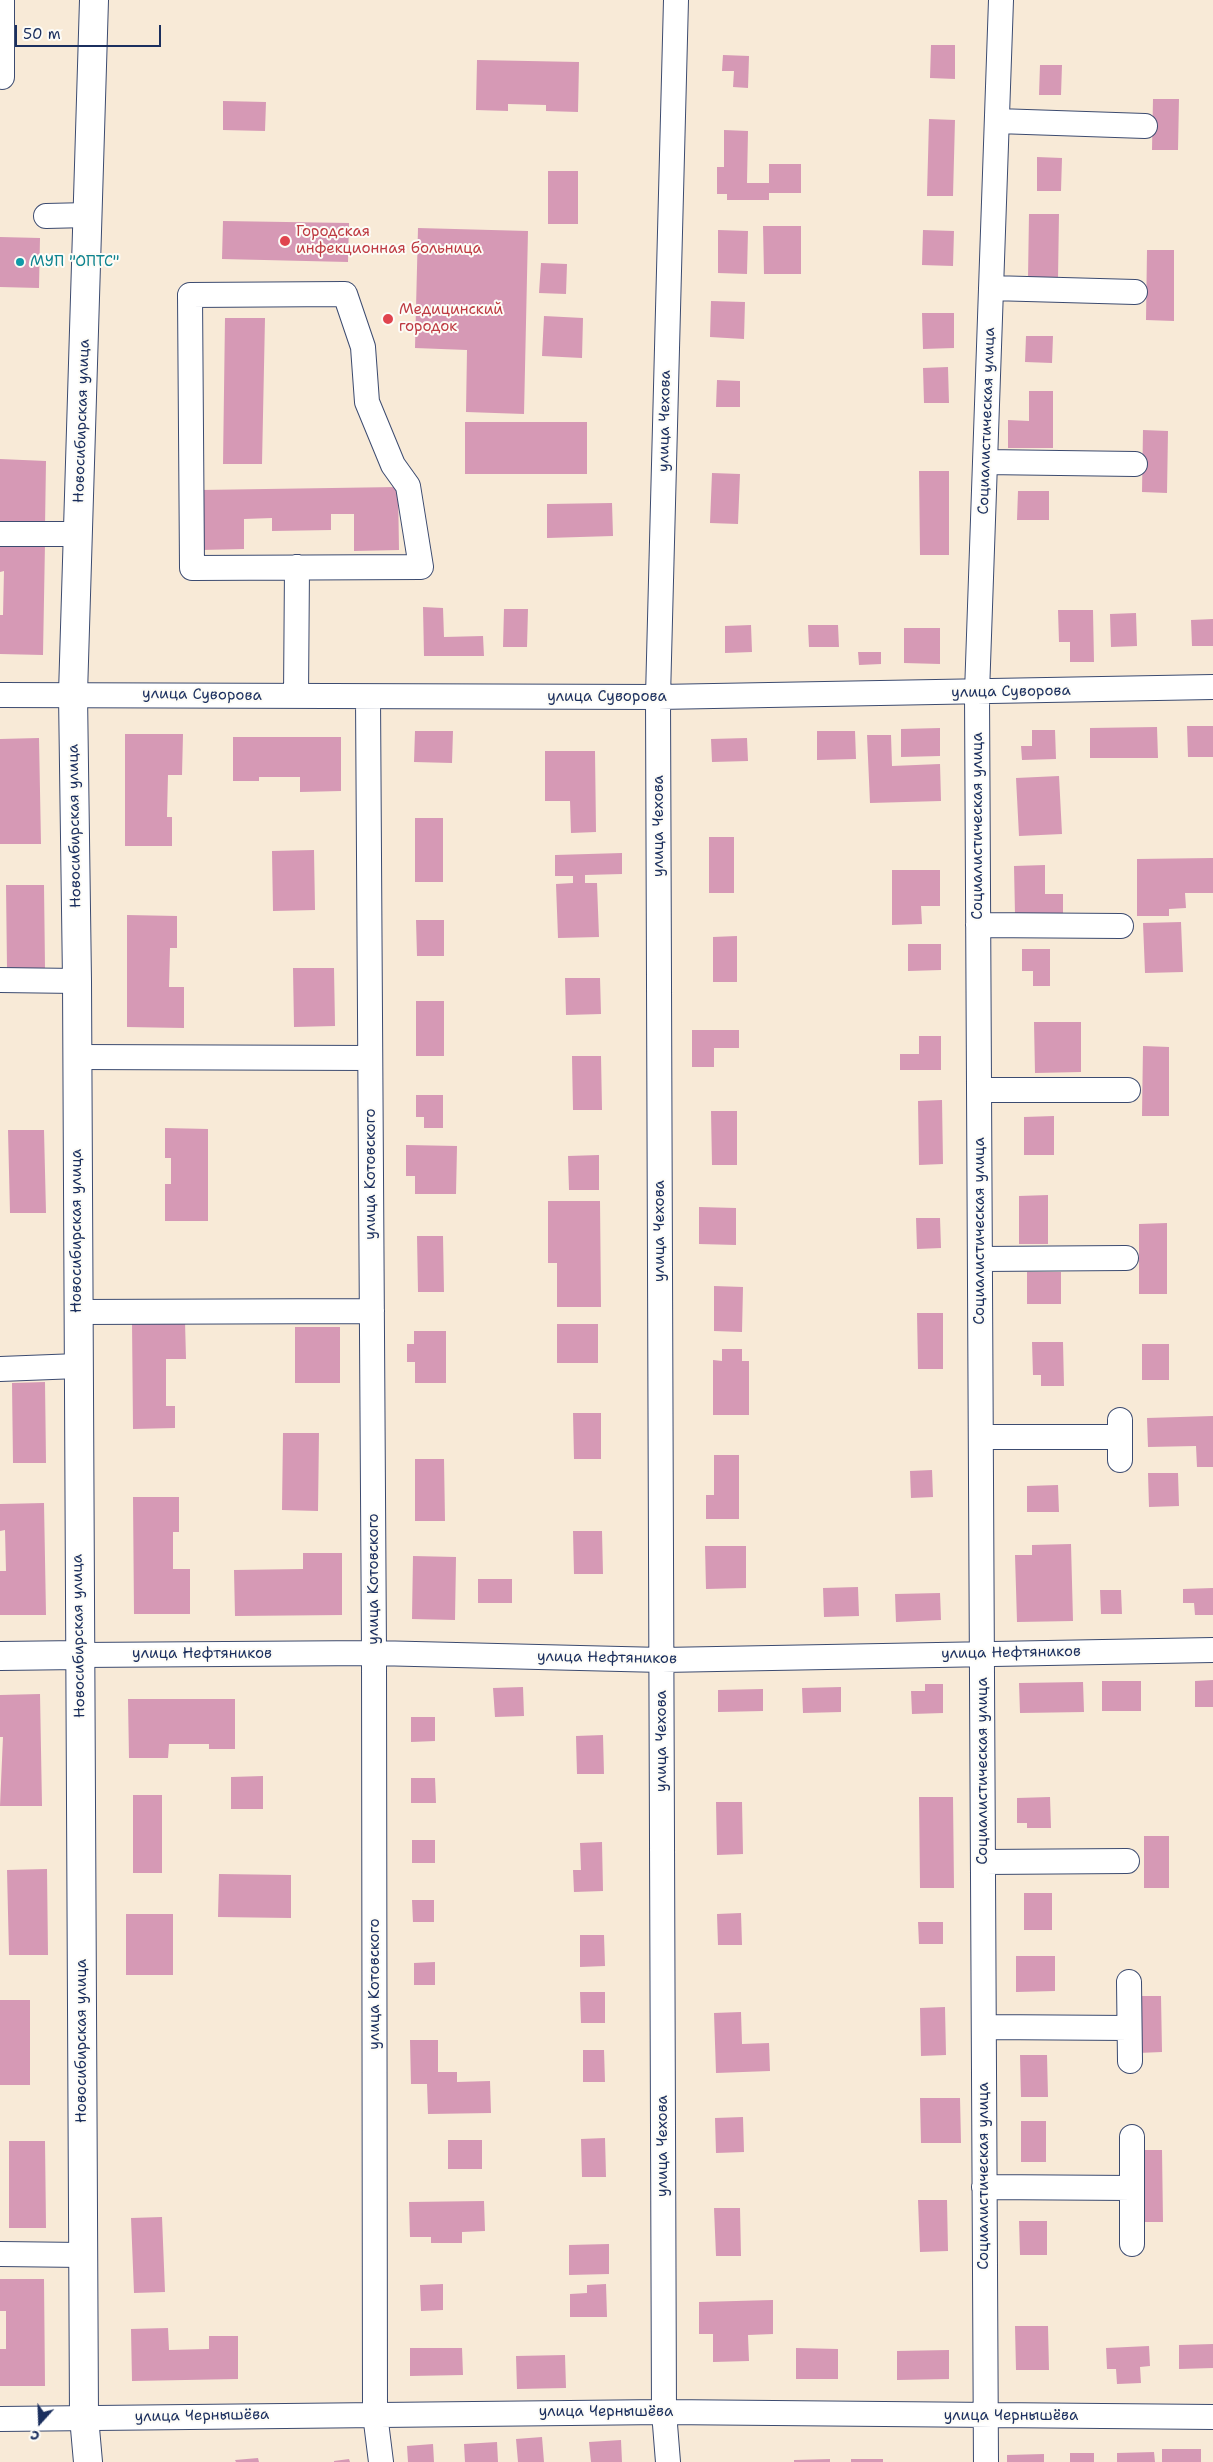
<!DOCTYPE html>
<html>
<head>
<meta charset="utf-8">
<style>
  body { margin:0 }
  #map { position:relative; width:1213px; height:2462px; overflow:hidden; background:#f8ead7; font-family:"Shantell Sans",sans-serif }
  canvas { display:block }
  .north { position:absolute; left:15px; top:2397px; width:50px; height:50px; -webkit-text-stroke:4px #fdfcf7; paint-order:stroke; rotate:200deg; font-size:14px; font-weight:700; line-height:20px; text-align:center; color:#1b2f5e }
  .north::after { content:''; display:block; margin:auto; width:18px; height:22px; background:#1b2f5e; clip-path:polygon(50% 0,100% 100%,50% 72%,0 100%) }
  .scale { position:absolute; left:15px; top:25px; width:146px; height:22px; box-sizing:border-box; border:2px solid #1b2f5e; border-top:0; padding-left:6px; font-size:15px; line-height:18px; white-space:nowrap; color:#1b2f5e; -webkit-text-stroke:4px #fdfcf7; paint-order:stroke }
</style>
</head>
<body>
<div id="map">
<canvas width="1213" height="2462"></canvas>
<div class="north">С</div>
<div class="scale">50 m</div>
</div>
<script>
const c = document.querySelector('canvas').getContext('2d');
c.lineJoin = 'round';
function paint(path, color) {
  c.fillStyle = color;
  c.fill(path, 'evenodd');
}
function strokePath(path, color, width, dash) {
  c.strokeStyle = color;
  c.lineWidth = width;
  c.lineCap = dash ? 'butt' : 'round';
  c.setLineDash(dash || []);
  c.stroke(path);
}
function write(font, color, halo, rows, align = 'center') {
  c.font = font + ' "Shantell Sans",sans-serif';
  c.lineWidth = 4;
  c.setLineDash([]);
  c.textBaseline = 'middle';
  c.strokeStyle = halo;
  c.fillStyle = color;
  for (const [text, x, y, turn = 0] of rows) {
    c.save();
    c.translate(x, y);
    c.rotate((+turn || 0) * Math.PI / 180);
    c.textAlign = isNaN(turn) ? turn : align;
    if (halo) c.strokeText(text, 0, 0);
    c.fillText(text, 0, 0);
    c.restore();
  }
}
paint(new Path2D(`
  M931,45H955V79L930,78Z
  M723,55L749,56L748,88L733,87L734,71H722Z
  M477,60L579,62L578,112L546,111V105L508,104V111L476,110Z
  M1040,65H1062L1061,95H1039Z
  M1153,99H1179L1178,150H1152Z
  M223,101L266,102L265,131L223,130Z
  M929,119L955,120L953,196H927Z
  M724,130L748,131L747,183H769V164H801V193H769V200H727V194H717V167H724Z
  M1037,157L1062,158L1061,191H1037Z
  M548,171H578V224H548Z
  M1029,214H1059L1058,279L1028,278Z
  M223,221L349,223L348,262L222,259Z
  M763,226H801V274H764Z
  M418,228L528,231L524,414L466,412L467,350L415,348Z
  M718,230L748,231L747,274L718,273Z
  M923,230L954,231L953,266L922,265Z
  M0,237L40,238L39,288L0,287Z
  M1147,250H1174V321L1146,320Z
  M541,263L567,264L566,294L539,293Z
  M711,301L745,302L744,339L710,337Z
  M922,313H954V348L923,349Z
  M544,316L583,318L582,358L542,356Z
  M225,318H265L262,464H223Z
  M1026,336H1053L1052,363L1025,362Z
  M948,367L949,403H924L923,368Z
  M717,380L740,381V407H716Z
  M1029,391H1053V448H1008V420L1029,421Z
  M465,422H587V474H465Z
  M1143,430L1168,431L1167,493L1142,492Z
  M0,459L46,461L45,527L0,526Z
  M919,471H949V555H920Z
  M712,473L740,474L738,524L710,523Z
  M398,487L399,550L354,551V514H331V530L272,531V518L244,519V549L201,550L200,490Z
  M1018,491H1049V520H1017Z
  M612,503L613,536L547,538V504Z
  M0,542L45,543L43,655L0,654V615H3L4,571L0,572Z
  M423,607L443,608L444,637L483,636L484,656H424Z
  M504,609H528L527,647H503Z
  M1058,610H1093L1094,662H1070V642H1059Z
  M1136,613L1137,646L1111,647L1110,614Z
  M1213,619V646H1192L1191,620Z
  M751,625L752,652L725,653V626Z
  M808,625H838L839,647H809Z
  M904,628H940V664L904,663Z
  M858,652H881V664L859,665Z
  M1187,726H1213V757H1188Z
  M1157,727L1158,758H1090V728Z
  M940,728V756L901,757V729Z
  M1032,730H1055L1056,759L1022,760L1021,746H1032Z
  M415,731H453L452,763L414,762Z
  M817,731H855L856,759L817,760Z
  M125,734H183L182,775H168L167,817H172V846H125Z
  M867,735H891L892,766L940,764L941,801L870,803Z
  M233,737H341V791L300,792V777H259V781H233Z
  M39,738L41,844H0V739Z
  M747,738L748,761L712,762L711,739Z
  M545,751H595L596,832L571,833L570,801H545Z
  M1059,776L1062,834L1019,836L1016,778Z
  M415,818H443V882H415Z
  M709,837H734V893H709Z
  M314,850L315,910L273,911L272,851Z
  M622,853V874L585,875V883H597L599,937L558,938L556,884L573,883V876H555V855Z
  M1213,858V893H1185L1186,908L1169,909V916H1137V859Z
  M1045,865V894H1063V914H1015L1014,866Z
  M892,870H940V906H921L922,924L892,925Z
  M6,885H44L45,968H7Z
  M127,915L177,916V948H170L169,987H184V1028L127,1027Z
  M416,920H444V956H417Z
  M1181,922L1183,972L1145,973L1143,923Z
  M737,936V982H713V937Z
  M908,944H941V970L908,971Z
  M1022,949H1050V986H1033V971H1022Z
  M293,968H334L335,1026L294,1027Z
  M565,978H600L601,1014L566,1015Z
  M416,1001H444V1056H416Z
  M1034,1022H1081V1072L1035,1073Z
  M692,1030H739V1048H714V1067H692Z
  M919,1036H941V1070H900V1054H919Z
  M1143,1046L1169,1047V1116H1142Z
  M572,1056H601L602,1110H573Z
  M416,1095H443V1128H424V1117H416Z
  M942,1100L943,1164L919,1165L918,1101Z
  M711,1111H737V1165H712Z
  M1054,1116V1155H1024V1117Z
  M165,1128L208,1129V1221H165V1184H171V1158H165Z
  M8,1130H44L46,1213H10Z
  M406,1145L457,1146L456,1194H415V1176H406Z
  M599,1155V1190H569L568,1156Z
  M1048,1195V1244H1019V1196Z
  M548,1201H600L601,1307H557V1263H548Z
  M699,1207L736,1208V1245L699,1244Z
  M916,1218H940L941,1248L917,1249Z
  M1167,1223V1294H1139V1224Z
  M417,1236H443L444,1292H418Z
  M1027,1272H1061V1304H1027Z
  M714,1286L743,1287L742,1332L714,1331Z
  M917,1313H943V1369H918Z
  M132,1321H185L186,1359H166V1406H175V1428L133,1429Z
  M557,1324H598V1363H557Z
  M295,1327H340V1383H295Z
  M414,1331H446V1383H415V1362H407V1344H414Z
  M1032,1342H1063L1064,1386H1041V1375H1033Z
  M1142,1344H1169V1380H1142Z
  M722,1349H742V1361H749V1415H713V1360L722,1361Z
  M45,1382L46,1463H13L12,1383Z
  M573,1413H601V1459H574Z
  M1213,1416V1467H1197L1196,1446L1148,1447L1147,1418Z
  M283,1433H319L318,1511L282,1510Z
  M714,1455H739V1519H706V1495H714Z
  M415,1459H444L445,1521H415Z
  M932,1470L933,1497L911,1498L910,1471Z
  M1148,1473H1178L1179,1506L1149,1507Z
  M1058,1485L1059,1512H1027V1486Z
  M133,1497H179V1532H173V1569H190V1614H134Z
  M44,1503L46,1615H0V1571H6L5,1530L0,1531V1504Z
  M573,1531H602L603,1574H574Z
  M1071,1544L1073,1621L1017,1622L1015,1555H1032V1545Z
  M705,1546H746V1588L706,1589Z
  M303,1553H342V1615L235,1616L234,1570L303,1569Z
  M413,1556L456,1557L455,1620L412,1619Z
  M478,1579H512V1603H478Z
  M858,1587L859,1616L824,1617L823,1588Z
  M1213,1588V1615H1195L1194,1603H1183V1589Z
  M1100,1590H1121L1122,1614H1101Z
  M940,1593L941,1620L896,1622L895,1594Z
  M1213,1680V1707H1195V1681Z
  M1102,1681H1141V1711H1102Z
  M1083,1682L1084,1712L1020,1713L1019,1683Z
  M925,1684H943V1713L912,1714L911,1691H925Z
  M523,1687L524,1716L495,1717L493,1688Z
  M841,1687V1712L803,1713L802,1688Z
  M763,1689V1711L718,1712V1690Z
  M40,1694L42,1806H0L3,1737H0V1695Z
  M128,1699H235V1749H209V1744H169L168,1758H129Z
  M411,1717H435V1741L411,1742Z
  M603,1735L604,1774H577L576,1736Z
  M263,1776V1809H231V1777Z
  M411,1778H435L436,1803H411Z
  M133,1795H162V1873H133Z
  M919,1797H953L954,1888H920Z
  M1050,1797L1051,1828H1027V1823H1017V1798Z
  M716,1802H742L743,1854L717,1855Z
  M1144,1836H1169V1888H1144Z
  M412,1840H435V1863H412Z
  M602,1842L603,1891L574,1892L573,1870H581L580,1843Z
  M47,1869L48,1955H9L7,1870Z
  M219,1874L291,1875V1918L218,1917Z
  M1024,1893H1052V1930H1024Z
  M412,1900H434V1922H413Z
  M741,1913L742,1945H718L717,1914Z
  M126,1914H173V1975H126Z
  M918,1922H943V1944H919Z
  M580,1935H604L605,1966L580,1967Z
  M1016,1956H1055V1991L1016,1992Z
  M435,1962V1985H414V1963Z
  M580,1992H605V2023H581Z
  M1137,1996H1161L1162,2052L1138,2053Z
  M0,2000H30V2085H0Z
  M945,2007L946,2055L921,2056L920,2008Z
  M741,2012L742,2044L769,2043L770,2071L716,2073L714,2013Z
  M410,2040H438V2072H457V2082L490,2081L491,2113L428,2114L427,2084H411Z
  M583,2050H604L605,2082H583Z
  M1020,2055H1047L1048,2097H1021Z
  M920,2098H960L961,2143H921Z
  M743,2117L744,2152L716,2153L715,2118Z
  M1021,2121H1046V2162H1021Z
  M605,2138L606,2177H582L581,2139Z
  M448,2140H482V2169H448Z
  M9,2141H45L46,2228H9Z
  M1139,2150H1162L1163,2222H1140Z
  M918,2200H947L948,2251L920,2252Z
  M484,2201L485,2231L462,2232V2243H431V2237H410L409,2202Z
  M714,2208H740L741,2256H716Z
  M162,2217L165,2292L134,2293L131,2218Z
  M1019,2221H1047V2255H1020Z
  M609,2244V2274L569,2275V2245Z
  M0,2279H44L45,2386H0V2349H6V2311H0Z
  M443,2284V2310L421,2311L420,2285Z
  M606,2284L607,2317H570V2294L587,2293V2285Z
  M773,2300V2334L748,2335L749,2361L713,2362V2334H699V2302Z
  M1015,2326H1048L1049,2370H1016Z
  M168,2328L169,2350L209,2349V2336H238V2379L132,2381L131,2329Z
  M1213,2344V2368L1179,2369V2345Z
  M1149,2346L1150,2366L1140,2367L1141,2383L1117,2384L1116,2369H1107L1106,2348Z
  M410,2348H462L463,2375L410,2376Z
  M796,2348L838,2349V2379H796Z
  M949,2350V2379L897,2380V2351Z
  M565,2355L566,2388L517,2389L516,2356Z
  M542,2437L544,2462H518L516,2439Z
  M621,2440L622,2462H591L589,2442Z
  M497,2442L498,2462H465L464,2444Z
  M433,2444L434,2462H408L407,2446Z
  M1162,2449H1201V2462H1162Z
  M1154,2452L1155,2462H1117V2453Z
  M1070,2453H1094V2462H1070Z
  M1044,2454V2462H1007V2455Z
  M258,2458L259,2462H236L235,2460Z
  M349,2459L350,2462H334V2461Z
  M830,2459V2462H794V2460Z
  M851,2459H883V2462H851Z`), '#d699b5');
const minor = new Path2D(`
  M2,77V0
  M997,121L1145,126
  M46,216L88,215
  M991,288L1135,292
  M345,294L363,347L367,402L393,465L408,486L421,567L192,568L190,295Z
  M985,462L1135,464
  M0,534H78
  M0,695L658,697L1213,687
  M296,696L297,567
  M368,697L374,1653L375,2414L381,2462
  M978,925L1121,926
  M0,980L77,981
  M77,1057L370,1058
  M979,1090H1128
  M980,1259L1126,1258
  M78,1312L372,1311
  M0,1369L78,1366
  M1120,1420V1460
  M981,1437H1120
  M79,1655L374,1653L662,1660L1213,1650
  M984,1862L1127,1861
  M1129,1982L1130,2061
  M984,2027L1129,2028
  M1132,2137V2244
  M984,2187L1132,2188
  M0,2254L83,2255
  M0,2419L664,2412L1213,2417
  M668,2462L664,2412L658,697L676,0
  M986,2462L977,693L1001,0`);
const major = new Path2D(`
  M0,1656L79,1655
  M88,2462L84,2417L77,981L73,694L94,0`);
strokePath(minor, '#3c4b70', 26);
strokePath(major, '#3c4b70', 30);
strokePath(minor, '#fff', 24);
strokePath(major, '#fff', 28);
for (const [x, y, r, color] of [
  [285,241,6,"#e0444e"],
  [20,262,5,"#0f9aa8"],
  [388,319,6,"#e0444e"]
]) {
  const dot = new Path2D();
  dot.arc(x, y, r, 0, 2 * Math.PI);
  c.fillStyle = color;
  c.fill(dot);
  strokePath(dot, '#fdfcf7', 2);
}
write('15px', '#be3a42', '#fdfcf7', [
  ["Городская",296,232],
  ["инфекционная больница",296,249],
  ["Медицинский",399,310],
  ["городок",399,327]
], 'left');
write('15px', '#0d838f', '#fdfcf7', [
  ["МУП \"ОПТС\"",30,262]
], 'left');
write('15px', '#1b2f5e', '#fdfcf7', [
  ["Новосибирская улица",82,421,-88],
  ["улица Чехова",665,421,-89],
  ["Социалистическая улица",987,421,-88],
  ["улица Суворова",1011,692,-1],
  ["улица Суворова",202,695,1],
  ["улица Суворова",607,697],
  ["Новосибирская улица",75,826,-91],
  ["улица Чехова",659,826,-90],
  ["Социалистическая улица",978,826,-90],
  ["улица Котовского",371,1174,-90],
  ["Новосибирская улица",77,1231,-90],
  ["улица Чехова",660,1231,-90],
  ["Социалистическая улица",980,1231,-90],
  ["улица Котовского",374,1579,-90],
  ["Новосибирская улица",79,1636,-91],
  ["улица Нефтяников",1011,1653,-1],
  ["улица Нефтяников",202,1654],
  ["улица Нефтяников",607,1658,1],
  ["улица Чехова",662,1741,-90],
  ["Социалистическая улица",983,1771,-90],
  ["улица Котовского",375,1984,-90],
  ["Новосибирская улица",82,2041,-90],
  ["улица Чехова",663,2146,-90],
  ["Социалистическая улица",984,2176,-90],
  ["улица Чернышёва",606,2412],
  ["улица Чернышёва",202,2416,-1],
  ["улица Чернышёва",1011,2416]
]);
</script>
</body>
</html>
